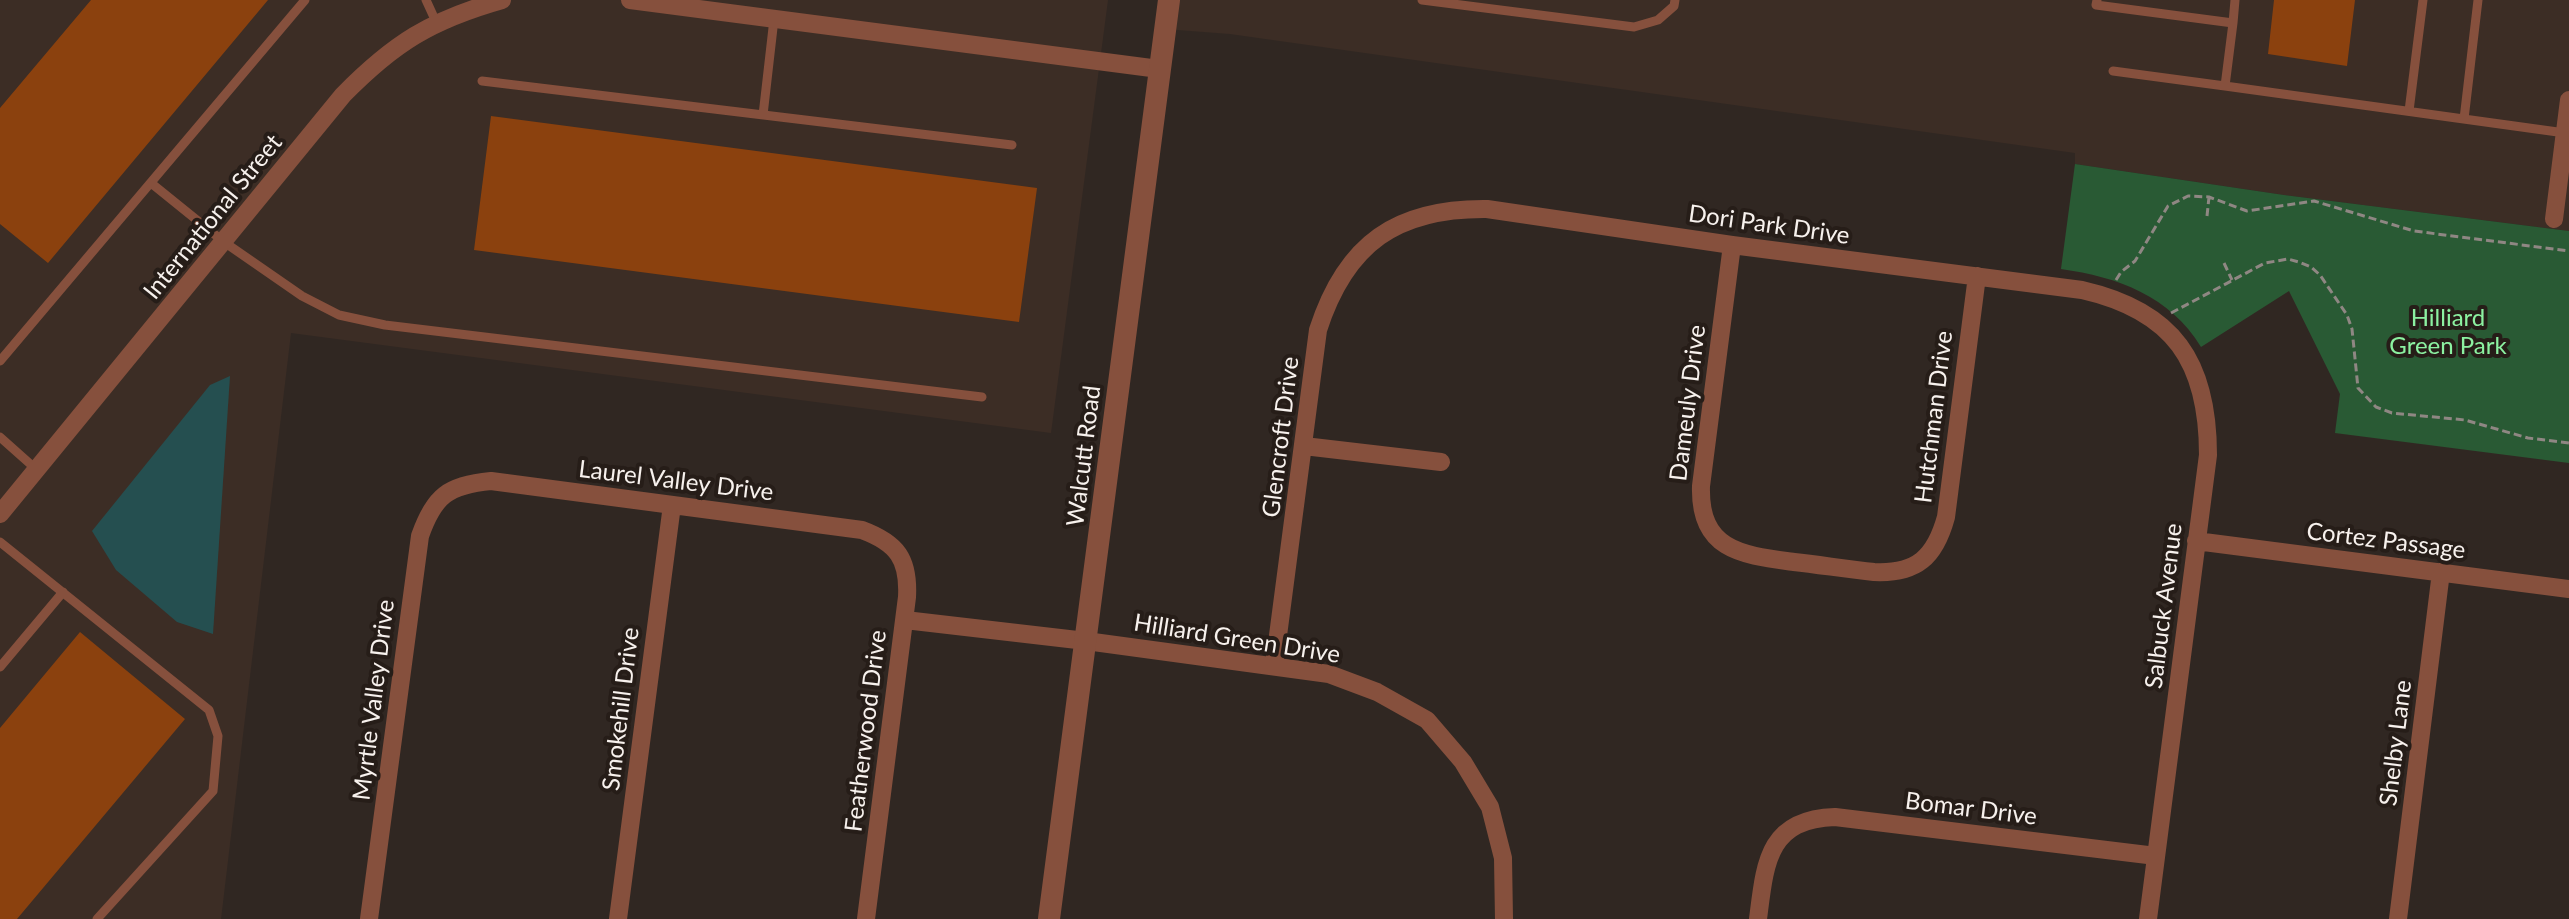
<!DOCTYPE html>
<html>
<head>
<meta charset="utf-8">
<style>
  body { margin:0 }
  canvas { display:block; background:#302722 }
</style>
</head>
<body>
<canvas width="2569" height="919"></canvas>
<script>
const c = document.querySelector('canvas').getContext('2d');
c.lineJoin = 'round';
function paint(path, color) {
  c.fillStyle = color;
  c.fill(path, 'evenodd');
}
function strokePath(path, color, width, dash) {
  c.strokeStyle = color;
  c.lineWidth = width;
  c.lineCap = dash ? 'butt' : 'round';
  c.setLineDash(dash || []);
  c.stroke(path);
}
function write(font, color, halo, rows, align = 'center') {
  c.font = font + ' Lato,sans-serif';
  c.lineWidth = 8;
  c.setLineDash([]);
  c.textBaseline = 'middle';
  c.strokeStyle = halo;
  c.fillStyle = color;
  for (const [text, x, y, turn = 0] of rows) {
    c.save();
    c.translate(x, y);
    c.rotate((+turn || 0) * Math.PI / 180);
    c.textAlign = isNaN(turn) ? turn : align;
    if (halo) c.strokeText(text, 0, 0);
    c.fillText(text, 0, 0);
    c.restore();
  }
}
paint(new Path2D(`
  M0,0H1108L1051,433L291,333L221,919H0Z
  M1169,0H2569V231L2284,195L2075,164V153L1230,34L1165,29Z`), '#3c2d25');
paint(new Path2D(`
  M2075,164L2284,195L2569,231V463L2335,433L2340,394L2289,291L2201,347C2170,296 2118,277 2061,269Z`), '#295a34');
paint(new Path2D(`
  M230,376L213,634L177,622L116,570L92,531L210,385Z`), '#254f50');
paint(new Path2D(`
  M91,0H268L48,263L0,224V108Z
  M2274,0H2355L2347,66L2268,54Z
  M491,116L1037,188L1019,322L474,250Z
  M80,632L185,719L17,919H0V728Z`), '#8b410e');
strokePath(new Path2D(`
  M2207,216L2209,197
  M2224,263L2232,280
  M2116,280L2121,272L2135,261L2168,206L2188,196L2209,197L2247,211L2314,201L2414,231L2569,251
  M2171,313L2265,263L2288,259L2299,262L2311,267L2320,275L2347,315L2352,329L2358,388L2376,407L2392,413L2465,420L2528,438L2569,443`), '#8f8783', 3, [8, 4]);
strokePath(new Path2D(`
  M426,0L437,24
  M1422,0L1634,27L1658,20L1674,6L1675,0
  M2097,0L2096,5L2233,23L2225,86L2565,133
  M2233,23L2235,0
  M2113,71L2225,86
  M482,81L1012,145
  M2409,111L2423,0
  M763,115L774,19
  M2464,119L2478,0
  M151,183L224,242L302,296L339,315L385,325L982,397
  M0,361L305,0
  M0,437L37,470
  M0,542L209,710L218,736L213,791L97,919
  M0,667L63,592`), '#86503d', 9);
strokePath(new Path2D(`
  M630,0L1159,69
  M2554,219L2569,100
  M1732,245L1701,486C1699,551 1742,555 1794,562C1820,565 1847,569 1874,572C1917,574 1935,557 1946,517L1977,276
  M1304,446L1441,462
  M0,514L343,95C394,43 431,20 502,0
  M2196,541L2569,589
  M905,620L1086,641L1329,674L1377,692L1427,720L1463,762L1490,807L1503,858L1504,919
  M1274,666L1318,330C1346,243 1397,208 1487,209L1732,245L2082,290C2174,311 2208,362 2208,455L2148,919
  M369,919L420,536C434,496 448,485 491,481L862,530C897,543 909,559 907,597L866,919
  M618,919L672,505
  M1758,919C1765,864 1767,819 1835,817L2156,856
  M2398,919L2441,572`), '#86503d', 18);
strokePath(new Path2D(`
  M1049,919L1169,0`), '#86503d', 22);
write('24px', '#f7f1ed', '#261d18', [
  ["International Street",213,217,-51],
  ["Dori Park Drive",1769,225,8],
  ["Dameuly Drive",1688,403,-83],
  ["Hutchman Drive",1934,417,-83],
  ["Glencroft Drive",1281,437,-83],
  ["Walcutt Road",1084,456,-83],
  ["Laurel Valley Drive",676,481,7],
  ["Cortez Passage",2386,541,7],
  ["Salbuck Avenue",2164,606,-83],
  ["Hilliard Green Drive",1237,639,9],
  ["Myrtle Valley Drive",374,700,-83],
  ["Smokehill Drive",621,709,-83],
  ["Featherwood Drive",866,731,-83],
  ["Shelby Lane",2396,743,-83],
  ["Bomar Drive",1971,809,7]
]);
write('24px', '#8cf1a1', '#261d18', [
  ["Hilliard",2448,318],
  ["Green Park",2448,346]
]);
</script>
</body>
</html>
